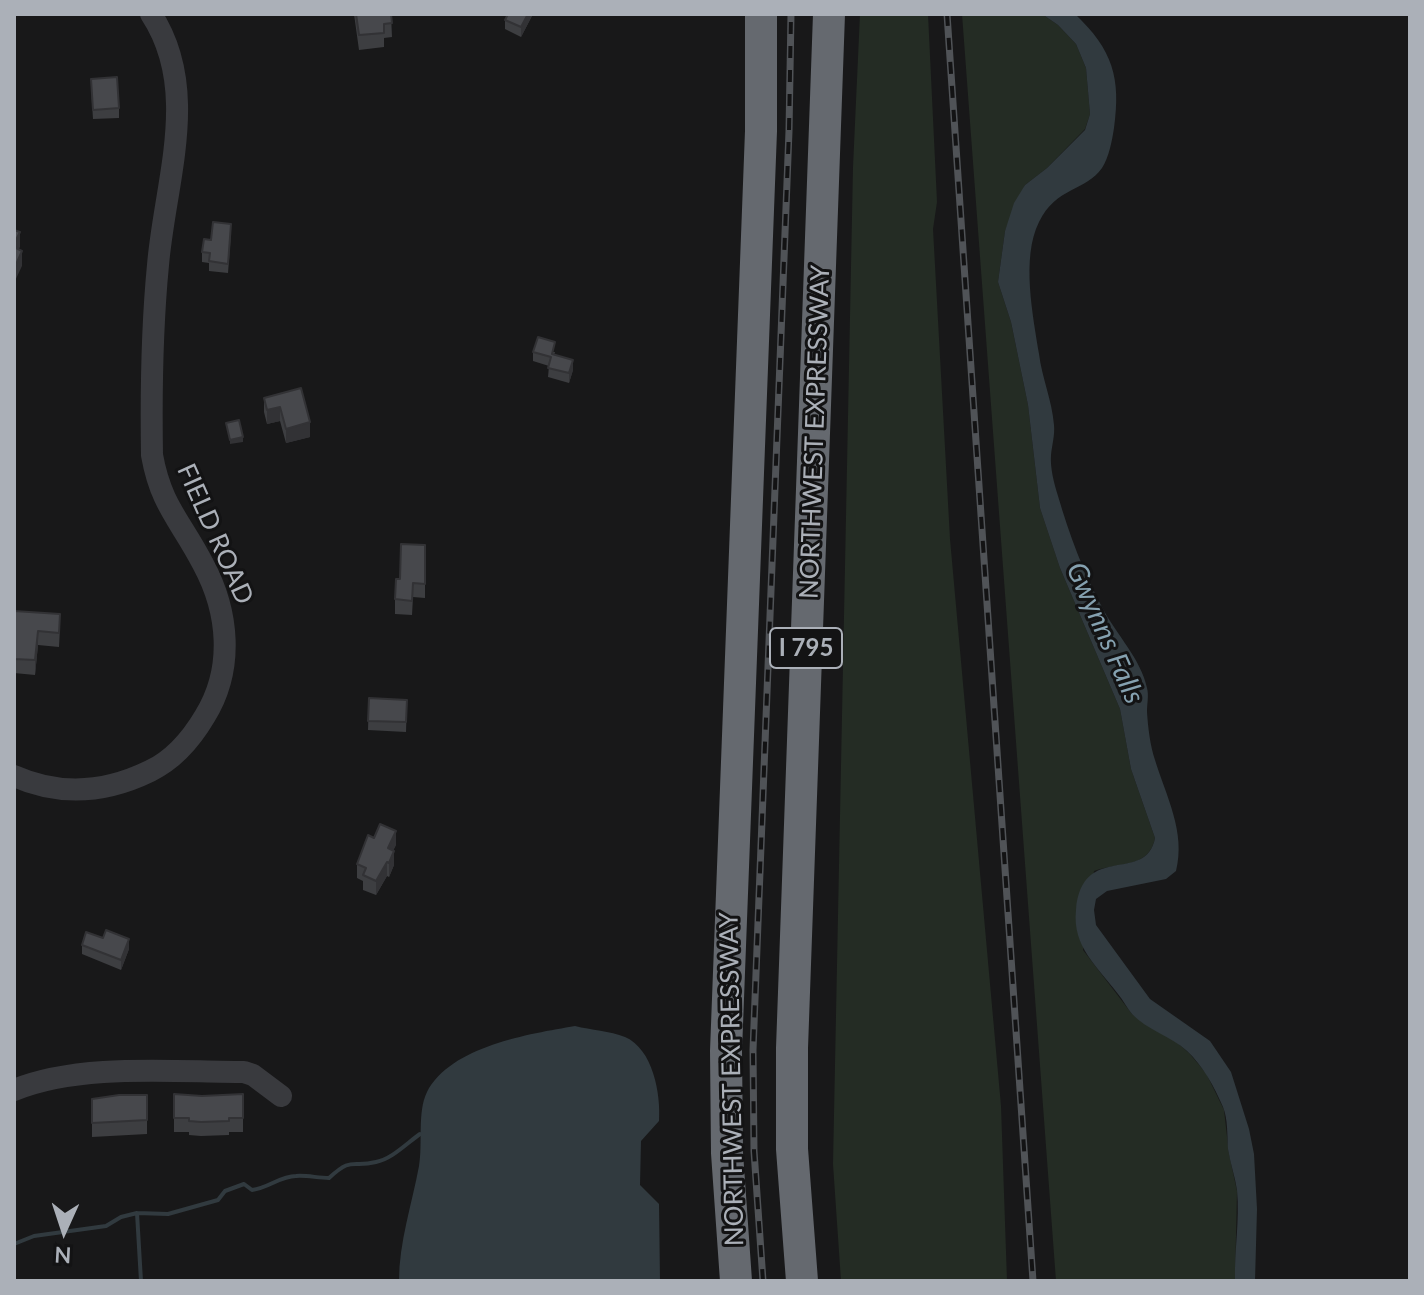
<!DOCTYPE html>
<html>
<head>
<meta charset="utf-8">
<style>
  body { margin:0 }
  #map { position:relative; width:1424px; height:1295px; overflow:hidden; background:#181819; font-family:Lato,sans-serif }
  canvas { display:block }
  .frame { position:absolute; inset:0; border:16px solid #abb0b8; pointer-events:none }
  .north { position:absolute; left:24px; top:1191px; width:80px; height:80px; -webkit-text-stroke:6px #131314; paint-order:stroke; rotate:183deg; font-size:22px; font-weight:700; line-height:32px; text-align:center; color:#abb0b8 }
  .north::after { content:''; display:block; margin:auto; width:28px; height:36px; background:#abb0b8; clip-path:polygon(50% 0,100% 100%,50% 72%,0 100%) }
</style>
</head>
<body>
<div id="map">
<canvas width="1424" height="1295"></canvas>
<div class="frame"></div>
<div class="north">N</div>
</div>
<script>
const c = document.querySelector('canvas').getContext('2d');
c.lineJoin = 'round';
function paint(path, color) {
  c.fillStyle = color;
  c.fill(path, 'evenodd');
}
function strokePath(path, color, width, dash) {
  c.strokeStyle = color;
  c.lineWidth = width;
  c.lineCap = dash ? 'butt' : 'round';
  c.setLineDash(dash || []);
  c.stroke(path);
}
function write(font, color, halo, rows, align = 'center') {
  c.font = font + ' Lato,sans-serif';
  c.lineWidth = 6;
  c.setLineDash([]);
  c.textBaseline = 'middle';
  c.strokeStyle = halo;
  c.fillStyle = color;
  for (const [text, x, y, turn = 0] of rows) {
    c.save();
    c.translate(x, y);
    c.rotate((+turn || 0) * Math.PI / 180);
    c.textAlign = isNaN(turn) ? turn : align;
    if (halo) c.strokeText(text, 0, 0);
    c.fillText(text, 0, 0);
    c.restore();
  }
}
paint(new Path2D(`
  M860,14H928L937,202L933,229L950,539L1001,1106L1007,1281H841L833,1164L853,167Z
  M962,14H1042L1058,25L1076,44L1086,68L1090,114L1085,129L1047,168L1025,185L1005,231L998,282L1011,322L1028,405L1040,508L1060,568L1120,709L1131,769L1155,838C1149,869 1118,862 1094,871L1083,950L1132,1014L1174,1040L1189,1053L1206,1073L1224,1110L1229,1154L1237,1191L1235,1281H1056Z`), '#242c24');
paint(new Path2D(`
  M1042,14H1075C1113,50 1121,78 1114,128C1112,141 1109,157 1102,168C1086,191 1056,187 1039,222C1021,258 1033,316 1039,354C1042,378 1052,400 1054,425C1055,435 1052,445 1051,455C1050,468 1054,483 1058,496C1069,534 1084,574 1103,609C1116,634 1141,659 1147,688C1149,695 1147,704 1147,712C1148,727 1150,745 1155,760C1166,796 1186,832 1176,871L1166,879L1107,891L1096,899L1094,910L1096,925L1150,999L1210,1041L1231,1072L1249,1129L1254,1154L1257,1209L1255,1281H1235C1234,1251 1240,1220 1237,1190C1235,1176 1230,1163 1228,1149C1227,1135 1228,1119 1223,1107C1214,1086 1203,1066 1187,1051C1171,1036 1147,1030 1132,1014C1127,1008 1123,1000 1118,994C1098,967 1072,947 1076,910C1082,841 1146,885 1155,838L1131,769L1120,709L1060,568L1040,508L1028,405L1011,322L998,282L1005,231L1014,203L1025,185L1047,168L1085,130L1090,114L1086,68L1076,44L1058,25Z
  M575,1026C591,1030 610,1031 625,1037C653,1049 661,1094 659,1121L641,1141L640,1185L659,1204L660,1281H399C399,1242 412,1204 419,1166C423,1144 417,1112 427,1092C451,1046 529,1034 575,1026Z`), '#313a3f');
strokePath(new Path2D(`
  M137,1213L141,1281
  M14,1244L34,1236L106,1226L121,1217L137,1213L168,1214L218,1200L225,1191L244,1184L252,1190C269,1188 280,1176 296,1176C306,1175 318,1178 329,1178C353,1156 351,1168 376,1162C392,1159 407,1143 420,1134`), '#313a3f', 4);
strokePath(new Path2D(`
  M14,776C59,796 105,793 150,771C173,760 192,738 205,716C234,669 229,612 203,564C181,521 161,506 152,455C151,392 152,327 158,265C165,181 201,90 151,14
  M14,1090C80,1063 172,1072 244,1072L253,1075L281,1096`), '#393a3e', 22);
strokePath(new Path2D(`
  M736,1281L727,1153L726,1051L761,131V14
  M802,1281L792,1149V1048L829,14`), '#65696f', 32);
const rail = new Path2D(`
  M947,14L1033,1281
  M763,1281L754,1151L753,1050L789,131L791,14`);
strokePath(rail, '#505357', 7);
strokePath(rail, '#131314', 4, [12]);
paint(new Path2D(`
  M354,14H391L392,37L384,38V47L359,50Z
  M533,14L521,37L505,29V20Z
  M91,88L119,108V118L93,119Z
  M231,234L228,273L209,271V263L202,262V252L211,240Z
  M533,352H555L554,355L573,370L569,383L548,377L549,366L533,361Z
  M301,388L310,437L286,443L280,421L267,424L264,412V398Z
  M425,545V598L413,597L412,615L395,614V599L400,579Z
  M14,611L60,628L59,647L38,645L35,675L14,673Z
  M369,698L407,700L406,732L368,730Z
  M396,845L393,850L394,865L389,877L387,876L376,895L363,890V881L357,878V864Z
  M82,945L129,949L121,970L82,954Z
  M174,1094L202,1096L243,1094V1132H229V1135L201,1136L189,1135V1132H174Z
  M147,1095V1134L92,1137V1099Z`), '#3d3e41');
paint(new Path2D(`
  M528,14H533L521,37V27Z
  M20,232V247L14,259V244Z
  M22,251V266L14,283V269Z
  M573,360V370L569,383V373Z
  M280,407V421L267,424V410Z
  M310,422V437L286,443V429Z
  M243,437V442L230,444V440Z
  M38,631V645L35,675V660Z
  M396,831V845L388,862V848Z
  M394,851V865L389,877V863Z
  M387,862V876L376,895V881Z
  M129,939V949L121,970V960Z`), '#323235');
const building = new Path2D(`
  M356,14H391L392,23L384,24V33L359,35Z
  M508,14H528L521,27L505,20Z
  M117,77L119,108L93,110L91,79Z
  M213,222L231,224L228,264L209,261L210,253L202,252L204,239L211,240Z
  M14,230L20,232L14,244Z
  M14,247L22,251L14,269Z
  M538,337L555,342L552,354L573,360L569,373L548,368L551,357L533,352Z
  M301,388L310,422L286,429L280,407L267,410L264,398Z
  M239,420L243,437L230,440L226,423Z
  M401,544L425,545V584L413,583L412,601L395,599L396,579H400Z
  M14,611L60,614L59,633L38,631L35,660L14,659Z
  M369,698L407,700L406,722L368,721Z
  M380,824L396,831L388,848L394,851L389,863L387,862L376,881L363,875L366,868L357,864L368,835L374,838Z
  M106,930L129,939L121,960L82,945L86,932L103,938Z
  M174,1094L202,1096L243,1094V1118H229V1121L201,1122L189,1121V1118H174Z
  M119,1095H147V1120L92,1123V1099Z`);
paint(building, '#47484c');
strokePath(building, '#323235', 2);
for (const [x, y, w] of [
  [806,648,72]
]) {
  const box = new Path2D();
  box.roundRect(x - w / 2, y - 20, w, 40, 6);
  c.fillStyle = '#131314';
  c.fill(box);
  strokePath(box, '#abb0b8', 2);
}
write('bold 24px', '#abb0b8', null, [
  ["I 795",806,648]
]);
write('26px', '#abb0b8', '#131314', [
  ["NORTHWEST EXPRESSWAY",815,432,-88],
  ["FIELD ROAD",215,534,66],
  ["NORTHWEST EXPRESSWAY",732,1079,-91]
]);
write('italic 28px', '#85a1b0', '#131314', [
  ["Gwynns Falls",1105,633,66]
]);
</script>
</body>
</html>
